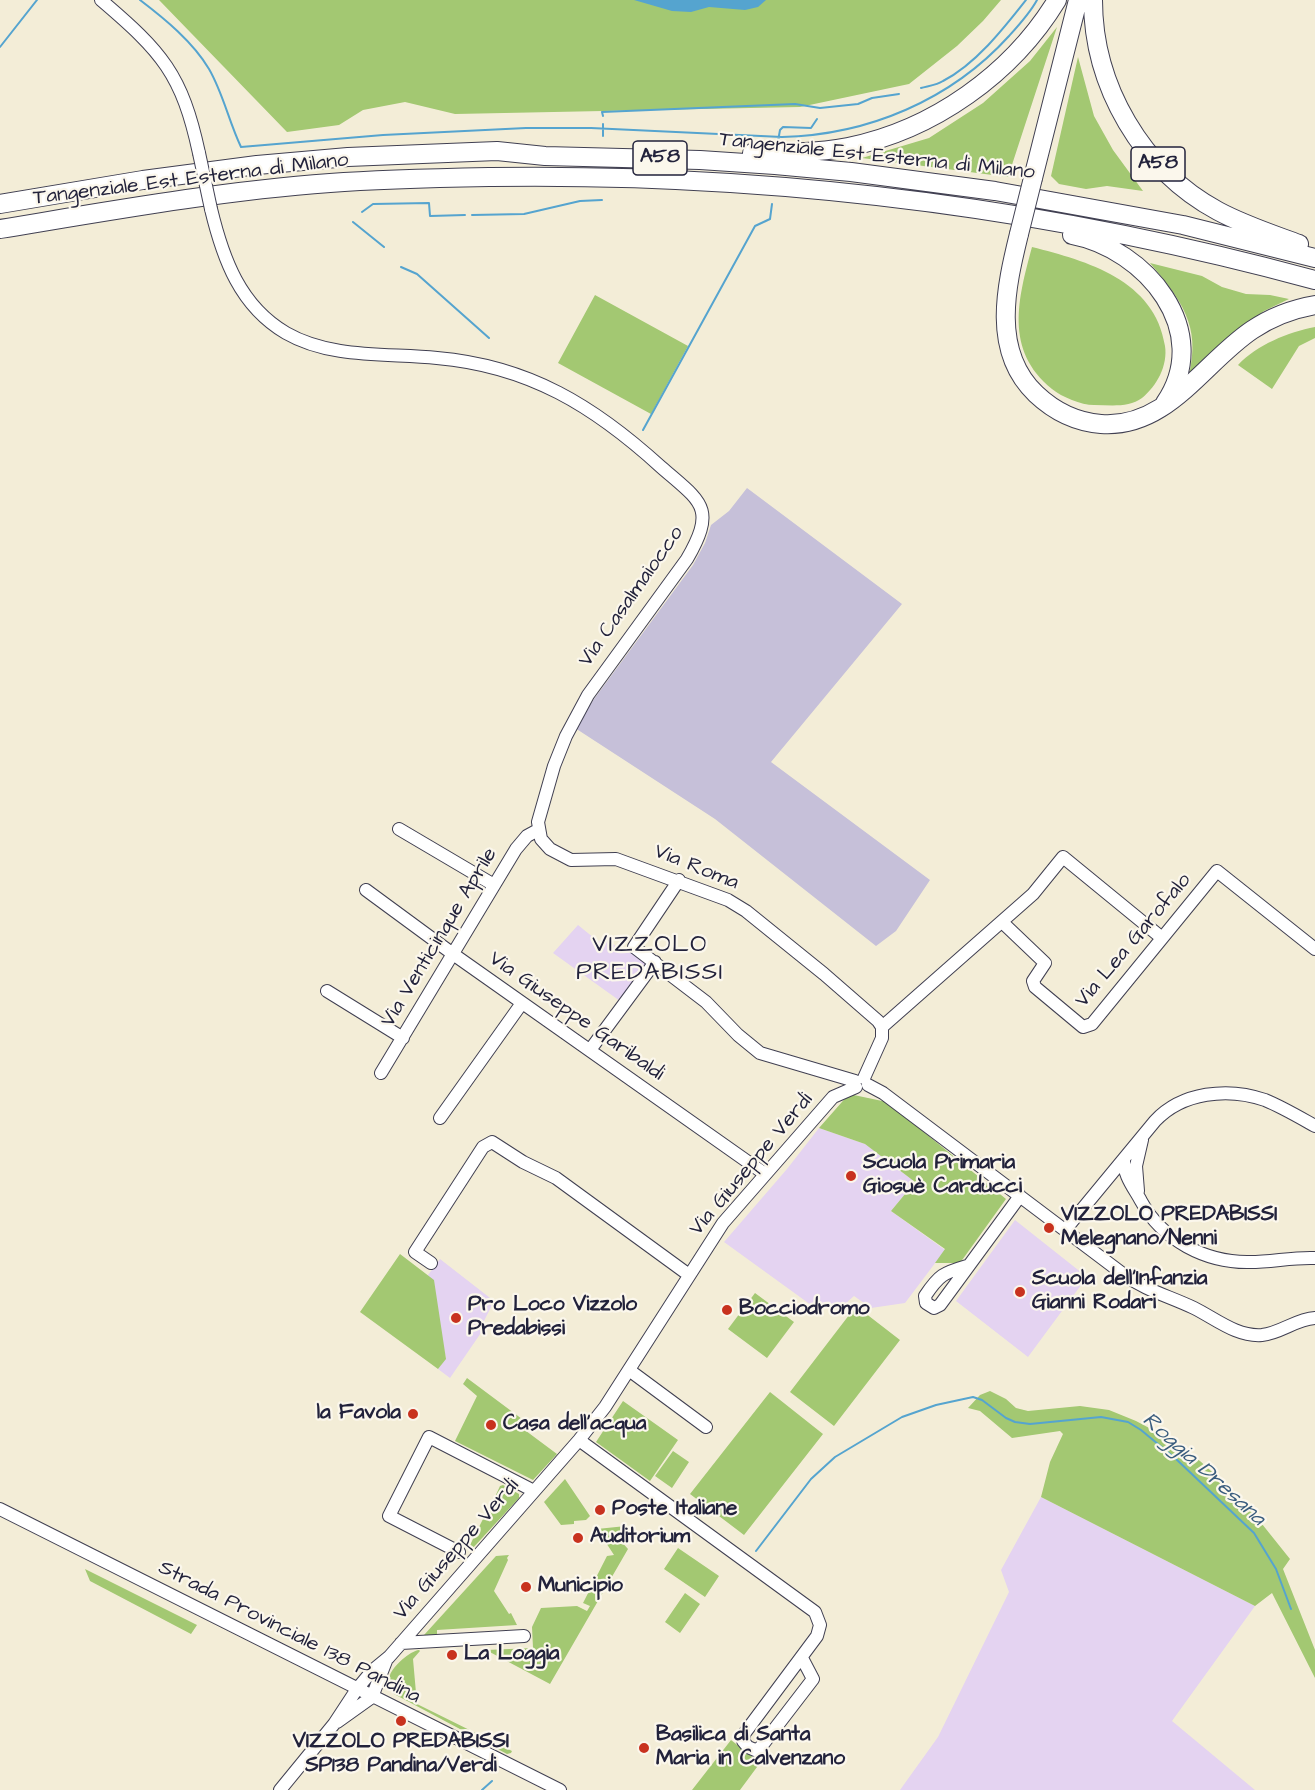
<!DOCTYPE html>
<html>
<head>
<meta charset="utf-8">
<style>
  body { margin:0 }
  canvas { display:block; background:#f3edd7 }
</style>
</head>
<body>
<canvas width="1315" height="1790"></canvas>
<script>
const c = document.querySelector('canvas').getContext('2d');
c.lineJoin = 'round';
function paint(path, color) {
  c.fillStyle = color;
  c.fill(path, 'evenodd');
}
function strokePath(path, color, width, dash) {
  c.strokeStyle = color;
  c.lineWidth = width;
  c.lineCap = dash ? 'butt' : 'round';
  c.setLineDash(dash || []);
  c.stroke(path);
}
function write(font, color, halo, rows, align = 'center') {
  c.font = font + ' "Architects Daughter",sans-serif';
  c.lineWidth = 4.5;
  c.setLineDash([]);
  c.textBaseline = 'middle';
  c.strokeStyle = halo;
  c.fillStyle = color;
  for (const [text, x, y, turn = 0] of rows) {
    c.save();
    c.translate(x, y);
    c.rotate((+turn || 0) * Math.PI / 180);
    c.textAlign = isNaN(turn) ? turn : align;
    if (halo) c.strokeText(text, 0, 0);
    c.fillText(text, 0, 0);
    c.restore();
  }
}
paint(new Path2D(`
  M578,925L599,942L604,936L620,950L633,953L648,963L620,1001L553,953Z
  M819,1128L865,1144L915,1182L891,1211L945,1250L905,1303L871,1308L854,1296L845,1304L811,1305L724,1242L787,1169Z
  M1015,1220L1087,1277L1028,1357L956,1301Z
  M440,1259L494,1301L482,1325L485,1327L450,1378L438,1369L446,1358L428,1275Z
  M1041,1497L1255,1606L1172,1721L1255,1790H900L938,1737L1009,1592L1001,1570Z`), '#e4d3f1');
paint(new Path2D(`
  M747,488L902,604L771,762L930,880L896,931L876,946L715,819L575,728L594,699L693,565L705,543L711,525L729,511Z`), '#c6c0d9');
paint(new Path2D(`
  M159,0H1001L983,21L957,46L909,84L800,107L455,114L405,102L363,110L339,125L287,132Z
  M1057,27L1008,177L862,158L929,138L983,103L1030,61Z
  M1078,57L1094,116L1113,150L1143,191L1107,186L1086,189L1059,184L1051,176Z
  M1032,247C1087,261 1155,280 1165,346C1168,365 1157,386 1142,398C1129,408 1110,405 1094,405C1081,405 1062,397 1052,389C1004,350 1018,299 1032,247Z
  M1150,263L1202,276L1222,287L1246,294L1270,295L1289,299L1264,311L1249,322L1189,375C1201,325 1181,300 1150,263Z
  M595,295L688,346L651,414L558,363Z
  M1315,327V338L1299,346L1272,389L1238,365C1257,345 1288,332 1315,327Z
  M849,1094L887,1102L1006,1199L960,1263H935L945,1249L891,1211L915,1182L865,1144L819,1128Z
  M400,1254L434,1280L446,1359L438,1369L360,1312Z
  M755,1293L794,1322L767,1358L728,1329Z
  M856,1306L900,1340L834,1426L790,1392Z
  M467,1378L522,1419L518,1425L557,1454L533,1480L455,1441L477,1396L463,1384Z
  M990,1391L1006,1399L1016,1408L1028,1411L1080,1406L1109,1410L1136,1421L1168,1438L1200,1461L1223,1482L1258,1519L1290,1559L1283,1569L1315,1650V1678L1272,1593L1255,1606L1041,1497L1050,1462L1063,1434L1060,1431L1012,1438L980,1411L968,1408L980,1395Z
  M770,1392L823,1434L744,1535L690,1494Z
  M623,1401L678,1440L650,1481L596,1442Z
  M673,1451L689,1462L672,1488L655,1476Z
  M565,1479L590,1516L586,1520L574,1521V1524L561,1525L544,1502Z
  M503,1485L519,1494V1498L472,1549L470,1545L490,1505L494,1507L497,1501L494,1499L500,1486Z
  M626,1526L619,1539L628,1549L550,1684L486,1650L533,1648L532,1627L541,1608L577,1606L587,1611L590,1606L583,1603L607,1556L614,1555L597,1529Z
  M678,1548L719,1576L705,1597L664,1569Z
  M509,1555L507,1558L508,1560L494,1591L509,1614L511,1613L517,1625L437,1630V1637H424V1635L496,1556Z
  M85,1569L197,1625L191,1634L90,1581Z
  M685,1593L700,1604L680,1633L665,1622Z
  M419,1650L420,1651L413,1659L417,1704L512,1751L511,1753L507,1754L394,1694C392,1690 388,1681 390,1675C393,1666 410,1651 419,1650Z
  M731,1740L760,1763L740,1790H692Z`), '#a3c872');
paint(new Path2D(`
  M634,0H766L758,7L745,10L709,7L691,12L672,11Z`), '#55a4cf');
strokePath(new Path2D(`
  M140,0C165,19 193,42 209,69C223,93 229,122 241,147L383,135L526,128H591L782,137C868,135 951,100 1009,36C1019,25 1030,13 1037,0
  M0,47L37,0
  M921,88C928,86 937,85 943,81C976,64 1004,28 1026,0
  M603,116L602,112L795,104L820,108L858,104L872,98L899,94
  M603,124V136
  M778,141L780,130L783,127L811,128L817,119
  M362,212L373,204L429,203L430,216L465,215
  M472,215L524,214L580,201L602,200
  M353,222L384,247
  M401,267L417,274L489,338
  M643,430L755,226L770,219L772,204
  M756,1551L811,1479L835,1457L902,1417L936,1405L973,1397L982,1400L1006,1418L1015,1422L1030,1424L1101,1417L1128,1422L1141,1430L1176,1459L1254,1533L1276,1569L1291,1609
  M482,1790L492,1781`), '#55a4cf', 2);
const minor = new Path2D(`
  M101,0C162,52 182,74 199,153
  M211,209C223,259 240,306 286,333C331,359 388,353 437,358C529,366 594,406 661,467C701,502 717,507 687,559L588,695L566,736L554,766L538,822L541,839L550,849L571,860L616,859L728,900L746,911L824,974L878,1021L882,1027V1038L864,1078
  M399,829L494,885
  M679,880L634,947L706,1002L738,1035L760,1053L855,1081
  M366,890L453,954L765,1174
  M1002,922L1045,963L1033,981L1035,987L1083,1027L1092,1024L1217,871L1315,949
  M327,991L403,1038
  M882,1027L1033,894L1063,857L1162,938
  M590,1050L655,962
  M381,1073L516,849L527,836L538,830
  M868,1085L883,1093L1123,1274C1147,1291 1169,1296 1194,1308C1216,1319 1237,1337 1262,1335C1281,1333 1296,1319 1315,1318
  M440,1118L522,1003
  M1124,1159C1123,1175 1134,1188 1141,1201C1162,1240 1206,1263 1250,1262C1272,1262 1293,1257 1315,1258
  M1138,1191L1136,1166L1142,1140
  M1065,1230L1155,1121C1182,1092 1228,1087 1265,1100C1282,1107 1299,1117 1315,1126
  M431,1263L415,1252L483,1147L492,1142L523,1162L556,1178L689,1275
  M967,1266C943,1273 939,1275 925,1296L926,1303L934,1308L940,1305L1020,1196
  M629,1370L706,1427
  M579,1440L815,1612L820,1625L817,1636L744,1734L743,1741L748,1747L755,1750L760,1748L813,1679L802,1658
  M0,1509L560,1790
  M459,1552L389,1516L429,1437L534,1491
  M401,1643L524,1636
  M337,1722L372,1697L386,1661
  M280,1790L334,1724L357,1689L372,1671L389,1657L579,1440L605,1407L723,1223L833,1097L856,1087`);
const highway = new Path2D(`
  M1093,0C1093,86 1142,170 1218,211C1244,225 1272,234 1299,244
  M752,153C785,153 817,153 848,147C933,130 1012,74 1057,0
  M1033,178L1078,0
  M0,204L143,180L257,165L348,157L497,151L545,156L700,160L775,165L851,172L995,191L1183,225L1315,258
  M0,229C109,211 220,191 330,183C383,179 437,178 490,177C768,173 1047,207 1315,280
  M1019,234C1006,287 991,351 1036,394C1054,411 1076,422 1101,424C1167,429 1203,363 1252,330C1271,317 1292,309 1315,305
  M1072,235C1146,249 1214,331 1165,403`);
strokePath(minor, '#414052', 14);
strokePath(highway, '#414052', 20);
strokePath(minor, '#fff', 12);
strokePath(highway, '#fff', 18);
const minorBridge = new Path2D(`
  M199,153L211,209`);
const highwayBridge = new Path2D(`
  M1019,234L1033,178`);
strokePath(minorBridge, '#414052', 14, []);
strokePath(highwayBridge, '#414052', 20, []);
strokePath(minorBridge, '#fff', 12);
strokePath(highwayBridge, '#fff', 18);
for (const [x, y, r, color] of [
  [851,1176,6,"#c8321e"],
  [1049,1228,6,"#c8321e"],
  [1020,1292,6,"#c8321e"],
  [727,1310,6,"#c8321e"],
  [456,1318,6,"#c8321e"],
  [413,1414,6,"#c8321e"],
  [491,1425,6,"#c8321e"],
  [600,1510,6,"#c8321e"],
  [578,1538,6,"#c8321e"],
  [526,1587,6,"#c8321e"],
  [452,1655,6,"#c8321e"],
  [401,1721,6,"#c8321e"],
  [644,1748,6,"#c8321e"]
]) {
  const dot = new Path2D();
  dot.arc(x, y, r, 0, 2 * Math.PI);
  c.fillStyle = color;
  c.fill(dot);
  strokePath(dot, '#fbf7ec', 2);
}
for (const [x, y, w] of [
  [660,158,54],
  [1158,164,54]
]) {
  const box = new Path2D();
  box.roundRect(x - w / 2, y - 17, w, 34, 4.5);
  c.fillStyle = '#fbf7ec';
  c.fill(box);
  strokePath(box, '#22223b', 1.5);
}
write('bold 20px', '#22223b', null, [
  ["A58",660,158],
  ["A58",1158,164]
]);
write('21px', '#22223b', '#fbf7ec', [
  ["Tangenziale Est Esterna di Milano",877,157,6],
  ["Tangenziale Est Esterna di Milano",191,180,-7],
  ["Via Casalmaiocco",632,597,-55],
  ["Via Roma",696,868,22],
  ["Via Venticinque Aprile",440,938,-59],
  ["Via Lea Garofalo",1134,941,-50],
  ["Via Giuseppe Garibaldi",576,1017,35],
  ["Via Giuseppe Verdi",752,1165,-50],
  ["Via Giuseppe Verdi",457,1550,-49],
  ["Strada Provinciale 138 Pandina",289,1633,27]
]);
write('bold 21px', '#22223b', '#fbf7ec', [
  ["Scuola Primaria",863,1164],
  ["Giosuè Carducci",863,1188],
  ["VIZZOLO PREDABISSI",1061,1216],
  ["Melegnano/Nenni",1061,1240],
  ["Scuola dell'Infanzia",1032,1280],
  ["Gianni Rodari",1032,1304],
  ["Pro Loco Vizzolo",468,1306],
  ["Predabissi",468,1330],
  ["Bocciodromo",739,1310],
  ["la Favola",401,1414,"right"],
  ["Casa dell'acqua",503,1425],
  ["Poste Italiane",612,1510],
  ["Auditorium",590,1538],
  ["Municipio",538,1587],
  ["La Loggia",464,1655],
  ["Basilica di Santa",656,1736],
  ["Maria in Calvenzano",656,1760],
  ["VIZZOLO PREDABISSI",401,1743,"center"],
  ["SP138 Pandina/Verdi",401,1767,"center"]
], 'left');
write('italic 22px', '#395c7e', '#fbf7ec', [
  ["Roggia Dresana",1203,1470,42]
]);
c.letterSpacing = '1.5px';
write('24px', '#22223b', '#fbf7ec', [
  ["VIZZOLO",650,946],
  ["PREDABISSI",650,974]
]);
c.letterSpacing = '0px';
</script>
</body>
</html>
